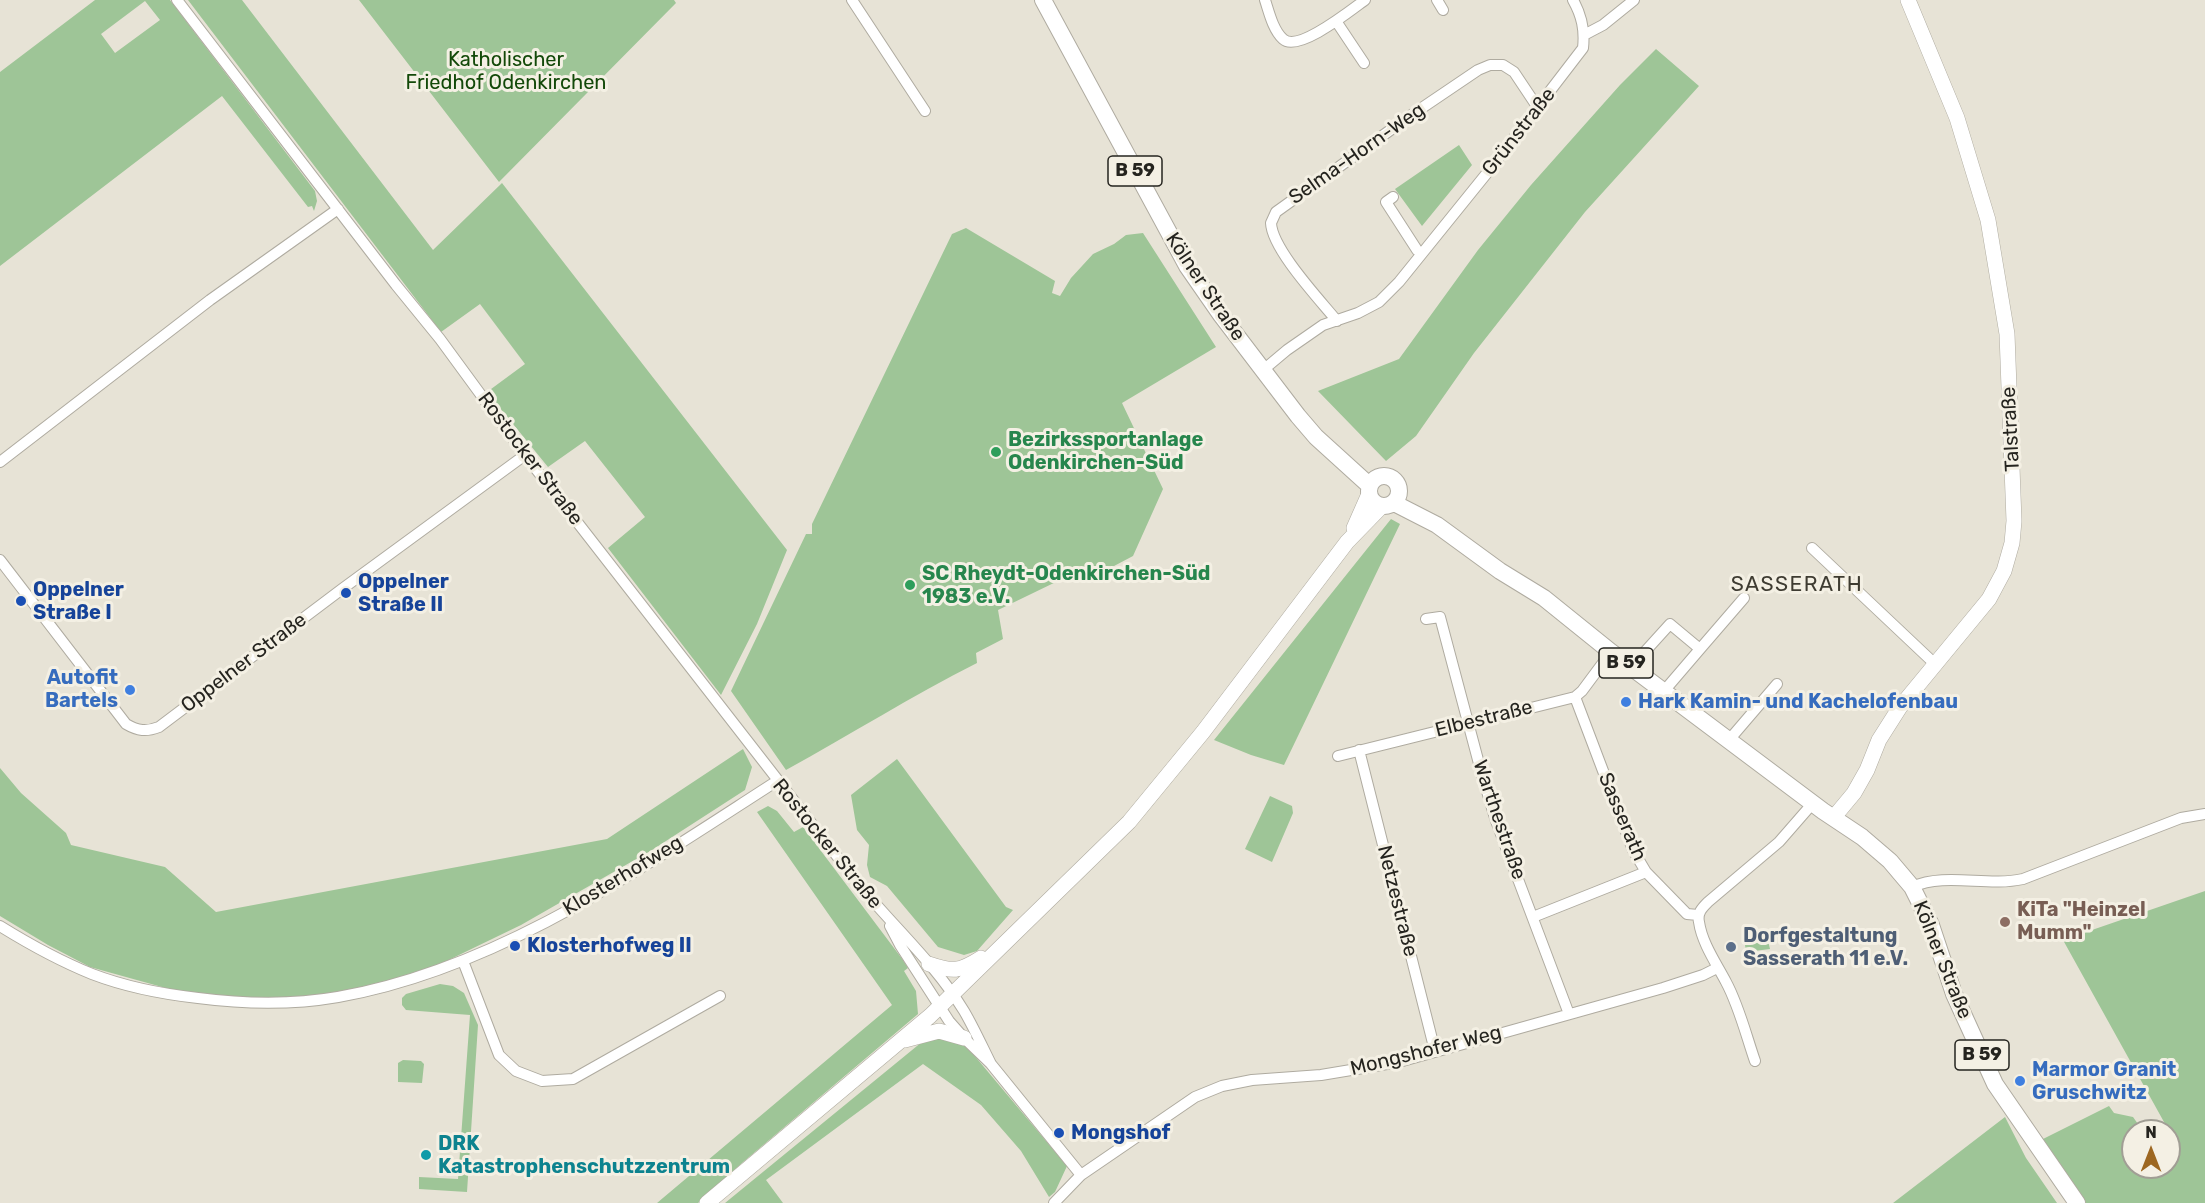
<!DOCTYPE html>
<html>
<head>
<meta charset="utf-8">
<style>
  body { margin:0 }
  #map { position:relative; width:2205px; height:1203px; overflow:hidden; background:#e7e3d6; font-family:Rubik,sans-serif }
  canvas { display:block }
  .north { position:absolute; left:2121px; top:1119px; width:60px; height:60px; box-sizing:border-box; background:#f4f0e4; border:2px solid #a19e95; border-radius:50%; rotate:0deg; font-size:16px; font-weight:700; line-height:24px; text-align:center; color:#25241f }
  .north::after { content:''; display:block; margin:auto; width:21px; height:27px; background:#9d6721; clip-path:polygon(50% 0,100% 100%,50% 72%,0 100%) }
</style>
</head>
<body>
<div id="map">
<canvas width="2205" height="1203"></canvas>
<div class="north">N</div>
</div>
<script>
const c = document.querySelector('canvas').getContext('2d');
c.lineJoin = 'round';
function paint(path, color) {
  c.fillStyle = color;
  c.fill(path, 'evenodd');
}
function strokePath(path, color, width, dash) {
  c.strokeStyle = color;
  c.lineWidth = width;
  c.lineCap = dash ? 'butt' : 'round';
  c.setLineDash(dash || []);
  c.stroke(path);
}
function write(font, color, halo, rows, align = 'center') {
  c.font = font + ' Rubik,sans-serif';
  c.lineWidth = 6;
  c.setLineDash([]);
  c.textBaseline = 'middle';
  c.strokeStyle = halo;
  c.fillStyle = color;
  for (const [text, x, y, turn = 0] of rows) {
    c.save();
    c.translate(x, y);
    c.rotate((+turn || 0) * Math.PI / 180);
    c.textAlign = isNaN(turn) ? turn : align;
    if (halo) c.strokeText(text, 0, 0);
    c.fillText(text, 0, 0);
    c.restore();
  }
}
paint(new Path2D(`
  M95,0H170L315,191L317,201L314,211L312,206L308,207L222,96L0,266V72ZM145,1L160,20L115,53L101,34Z
  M188,0H242L433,250L502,183L787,550L757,624L721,695L608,548L645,517L585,441L548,467L487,392L525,364L480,304L441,332Z
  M359,0H674L676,3L499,182Z
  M1656,49L1699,86L1585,212L1474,353L1416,436L1386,461L1318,391L1399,359L1478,250L1531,185L1620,85Z
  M1459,145L1472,165L1422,226L1395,189Z
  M966,228L1055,281L1052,293L1060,296L1071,278L1093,254L1114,244L1126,235L1143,233L1216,347L1122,403L1163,489L1133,556L1097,575L1091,565L998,610L1003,639L976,653L977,663C912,696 851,734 786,770L731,691L806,534H812V524L952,234Z
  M1391,519L1400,524L1284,765L1251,755L1214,740Z
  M743,749L752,767L745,790L652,850L521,925L399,984L292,1001L180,992L90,967L48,945L0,916V768L21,793L66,833L71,845L165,867L216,912L607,839Z
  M897,759L1006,907L1013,910L977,951L964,955L938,947L887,886L870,877L867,865L869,845L857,830L851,795Z
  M1270,796L1292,806L1293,813L1272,862L1245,849Z
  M768,806L777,811L794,832L803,827L903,960L908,968L904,971L916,991L918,1014L742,1163L698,1203H657L892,1005L757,812Z
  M2205,891V1203H2086L2041,1140L2109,1106L2114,1113L2133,1117L2143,1131H2133V1167H2169V1131L2063,940Z
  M1768,941L1770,949L1746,952L1745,945Z
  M440,984L453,986L464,993L478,1025L467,1192L419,1189V1177L458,1179L470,1015L406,1010L402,1005V998L406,994Z
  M928,1037L963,1042L1067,1166L1055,1192L1049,1197L1021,1151L981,1105L923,1064L766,1180L783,1203H725Z
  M403,1060L421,1061L424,1064L422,1083L398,1082V1063Z
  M2005,1117L2026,1158L2057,1203H1893Z`), '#9ec597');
const street = new Path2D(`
  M177,0L396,285L440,339L525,455L861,887C895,928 936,965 964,1011C974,1028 982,1046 991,1064
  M852,0L925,111
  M1265,0C1269,12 1273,30 1283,39C1298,53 1351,10 1365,0
  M1437,0L1443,10
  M1336,21L1364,63
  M1584,35L1603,25L1634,0
  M1393,197L1386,202L1417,250L1422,253
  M1337,321C1319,299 1272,249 1271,223L1276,212L1410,116L1478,70L1490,65H1503L1514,72L1538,108
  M1262,371L1287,350L1323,325L1358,313L1379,302L1399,282L1487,173L1583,48C1585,30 1582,16 1573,0
  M0,462L210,300L338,209
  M1812,548L1936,665
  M0,560L126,724C138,731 146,732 159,727L342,589L525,455
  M1426,619L1440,617L1482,775L1496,821L1569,1014
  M1631,667L1670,624L1700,649L1744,598
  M1664,691L1700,649
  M1575,697L1633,850L1646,872L1687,914L1698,915
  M1729,740L1777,684
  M1359,750L1435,1051
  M1338,756L1575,697L1582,691L1611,652
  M1912,887C1946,872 1986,887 2023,879L2181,818L2205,814
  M1533,917L1646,872
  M0,926C29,944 60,961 92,974C126,987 162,994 198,998C244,1004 292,1005 338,997C498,969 643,867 777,781
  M890,926L900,945L949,1021L964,1038L991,1064L1081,1175
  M463,961L499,1055L516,1071L542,1081L573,1079L720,996
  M1755,1061C1746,1035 1739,1006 1726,982C1716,963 1702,943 1699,922C1697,913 1702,908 1708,902L1779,842L1813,803
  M1054,1203L1081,1175L1195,1097L1222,1086L1252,1080L1321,1075L1399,1062L1663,988L1703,975L1717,968`);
const secondary = new Path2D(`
  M1354,528L1369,494
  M1834,817L1854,793L1867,770L1879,740L1900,707L1989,599L2004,571L2012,543L2014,521L2007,334L1988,220L1957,118L1908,0
  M929,964C953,972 959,972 981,958
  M905,1040L939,1031L964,1038
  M707,1203L930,1016L1129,822L1203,732L1347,542L1382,506`);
const primary = new Path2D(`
  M1043,0L1187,266L1221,315L1298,416L1316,437L1370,486
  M1369 491a15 15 0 1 1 30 0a15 15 0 1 1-30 0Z
  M1394,503L1437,525L1500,571L1544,598L1611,652L1823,811L1862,837L1890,861L1912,887L1931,925L1954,994L1995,1084L2077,1203`);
strokePath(street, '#afaba0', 12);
strokePath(secondary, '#afaba0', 16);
strokePath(primary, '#afaba0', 18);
strokePath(street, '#fff', 10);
strokePath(secondary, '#fff', 15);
strokePath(primary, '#fff', 16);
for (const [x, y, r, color] of [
  [996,452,6,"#2e9e5b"],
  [910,585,6,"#2e9e5b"],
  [346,593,6,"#1a4fb4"],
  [21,601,6,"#1a4fb4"],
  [130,690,6,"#3f7fe0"],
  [1626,702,6,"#3f7fe0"],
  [2005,922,6,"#8d6e63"],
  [515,946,6,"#1a4fb4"],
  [1731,947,6,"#5c6f8a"],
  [2020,1081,6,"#3f7fe0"],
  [1059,1133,6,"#1a4fb4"],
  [426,1155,6,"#0f9aa8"]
]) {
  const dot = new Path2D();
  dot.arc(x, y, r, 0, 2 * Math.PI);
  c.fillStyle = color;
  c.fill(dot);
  strokePath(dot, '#f4f0e4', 2);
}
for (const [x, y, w] of [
  [1135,171,54],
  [1626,663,54],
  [1982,1055,54]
]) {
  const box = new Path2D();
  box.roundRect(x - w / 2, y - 15, w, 30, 4.5);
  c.fillStyle = '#f4f0e4';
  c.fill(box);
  strokePath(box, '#25241f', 1.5);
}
write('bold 18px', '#25241f', null, [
  ["B 59",1135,171],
  ["B 59",1626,663],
  ["B 59",1982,1055]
]);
write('20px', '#134909', '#f4f0e4', [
  ["Katholischer",506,60],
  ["Friedhof Odenkirchen",506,83]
]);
write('20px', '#25241f', '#f4f0e4', [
  ["Grünstraße",1519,132,-52],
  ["Selma-Horn-Weg",1357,154,-35],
  ["Kölner Straße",1205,287,56],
  ["Talstraße",2011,429,-93],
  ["Rostocker Straße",530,459,53],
  ["Oppelner Straße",244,663,-37],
  ["Elbestraße",1484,719,-14],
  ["Sasserath",1622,817,67],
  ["Warthestraße",1499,820,71],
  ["Rostocker Straße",827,844,51],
  ["Klosterhofweg",623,876,-31],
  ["Netzestraße",1397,901,76],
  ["Kölner Straße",1942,960,68],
  ["Mongshofer Weg",1426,1051,-14]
]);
write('bold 20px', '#27864d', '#f4f0e4', [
  ["Bezirkssportanlage",1008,440],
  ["Odenkirchen-Süd",1008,463],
  ["SC Rheydt-Odenkirchen-Süd",922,574],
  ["1983 e.V.",922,597]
], 'left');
write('bold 20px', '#164399', '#f4f0e4', [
  ["Oppelner",358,582],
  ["Straße II",358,605],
  ["Oppelner",33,590],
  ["Straße I",33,613],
  ["Klosterhofweg II",527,946],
  ["Mongshof",1071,1133]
], 'left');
write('bold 20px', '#366cbe', '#f4f0e4', [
  ["Autofit",118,678,"right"],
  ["Bartels",118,701,"right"],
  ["Hark Kamin- und Kachelofenbau",1638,702],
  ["Marmor Granit",2032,1070],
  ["Gruschwitz",2032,1093]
], 'left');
write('bold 20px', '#785e54', '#f4f0e4', [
  ["KiTa \"Heinzel",2017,910],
  ["Mumm\"",2017,933]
], 'left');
write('bold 20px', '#4e5e75', '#f4f0e4', [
  ["Dorfgestaltung",1743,936],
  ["Sasserath 11 e.V.",1743,959]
], 'left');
write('bold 20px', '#0d838f', '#f4f0e4', [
  ["DRK",438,1144],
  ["Katastrophenschutzzentrum",438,1167]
], 'left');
c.letterSpacing = '1.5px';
write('21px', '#3f3c32', '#f4f0e4', [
  ["SASSERATH",1797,585]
]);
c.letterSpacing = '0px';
</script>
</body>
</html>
